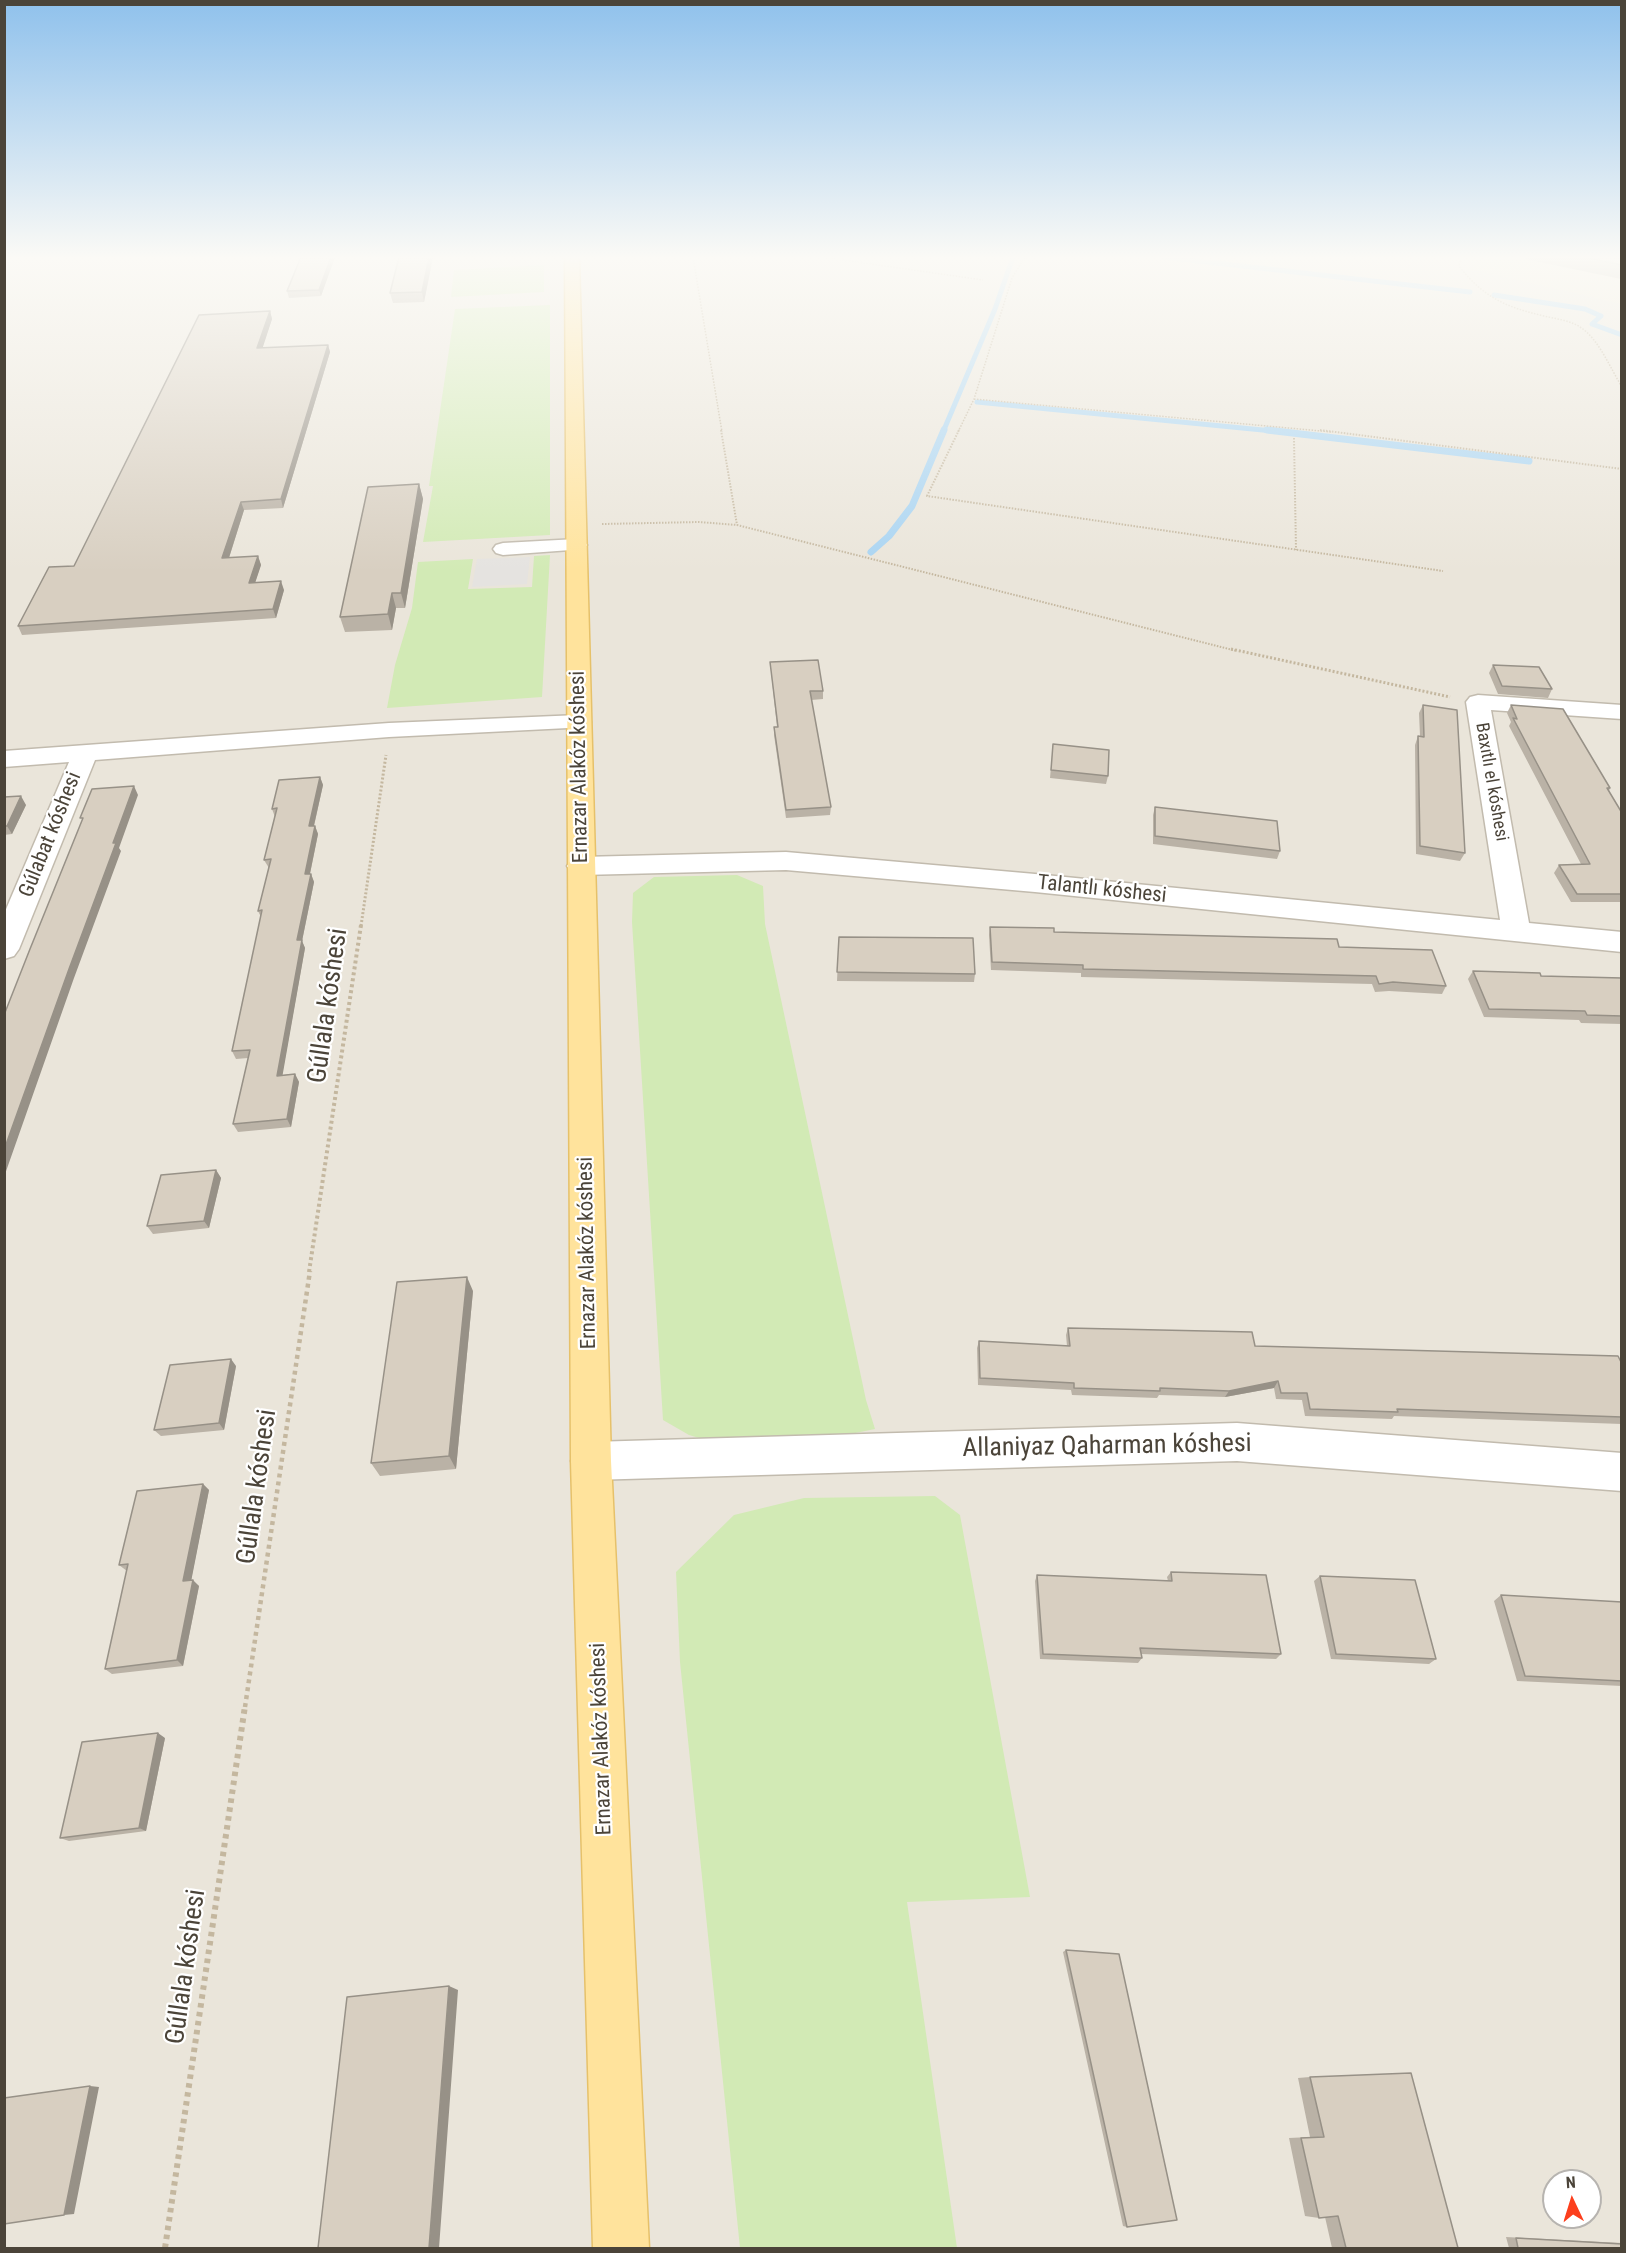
<!DOCTYPE html>
<html>
<head>
<meta charset="utf-8">
<style>
  body { margin:0 }
  #map { position:relative; width:1626px; height:2253px; overflow:hidden; background:#f6f3ec; font-family:"Roboto Condensed",sans-serif }
  canvas { display:block }
  .frame { position:absolute; inset:0; border:6px solid #4b4439; pointer-events:none }
  .north { position:absolute; left:1542px; top:2169px; width:60px; height:60px; box-sizing:border-box; background:#fff; border:2px solid #b7b4b0; border-radius:50%; rotate:356deg; font-size:16px; font-weight:700; line-height:24px; text-align:center; color:#4b4439 }
  .north::after { content:''; display:block; margin:auto; width:21px; height:27px; background:#fc3f1d; clip-path:polygon(50% 0,100% 100%,50% 72%,0 100%) }
</style>
</head>
<body>
<div id="map">
<canvas width="1626" height="2253"></canvas>
<div class="frame"></div>
<div class="north">N</div>
</div>
<script>
const c = document.querySelector('canvas').getContext('2d');
c.lineJoin = 'round';
function paint(path, color) {
  c.fillStyle = color;
  c.fill(path, 'evenodd');
}
function strokePath(path, color, width, dash) {
  c.strokeStyle = color;
  c.lineWidth = width;
  c.lineCap = dash ? 'butt' : 'round';
  c.setLineDash(dash || []);
  c.stroke(path);
}
function write(font, color, halo, rows, align = 'center') {
  c.font = font + ' "Roboto Condensed",sans-serif';
  c.lineWidth = 4.5;
  c.setLineDash([]);
  c.textBaseline = 'middle';
  c.strokeStyle = halo;
  c.fillStyle = color;
  for (const [text, x, y, turn = 0] of rows) {
    c.save();
    c.translate(x, y);
    c.rotate((+turn || 0) * Math.PI / 180);
    c.textAlign = isNaN(turn) ? turn : align;
    if (halo) c.strokeText(text, 0, 0);
    c.fillText(text, 0, 0);
    c.restore();
  }
}
paint(new Path2D(`
  M5,257H1621V2248H5ZM1554,2181H1590V2217H1554Z`), '#eae5da');
paint(new Path2D(`
  M1491,257H1621V304L1472,269Z`), '#efe8d6');
paint(new Path2D(`
  M544,265V292L451,297L454,270Z
  M550,305V535L423,542L433,486H429L455,309Z
  M550,555L542,697L387,708L395,665L412,608L418,562L473,559L468,589L532,587L534,556Z
  M737,875L763,886L765,924L866,1400L875,1429L821,1440L719,1444L689,1435L663,1420L632,922L633,893L654,877Z
  M935,1496L960,1515L1030,1897L907,1902L957,2248H740L680,1662L676,1572L734,1515L804,1498Z`), '#d2eab5');
paint(new Path2D(`
  M530,557L527,584L472,587L477,559Z`), '#e5e3e0');
strokePath(new Path2D(`
  M1163,257L1470,292
  M1494,295L1585,309L1601,316L1592,324L1622,335
  M977,402L1283,432
  M943,432L995,309L1013,257`), '#a9d4f2', 5);
strokePath(new Path2D(`
  M1267,430L1529,461
  M871,552L889,536L912,506L944,430`), '#a9d4f2', 7);
const minor = new Path2D(`
  M577,539L584,541L587,545L584,549L503,555L496,553L493,549L496,545L503,543Z
  M1478,695L1622,705V719L1491,710L1529,923L1622,932V952L1035,892L786,870L581,875L571,872L567,866L571,860L581,857L786,852L1035,874L1500,920L1466,702L1470,697Z
  M579,715L588,717L591,722L588,727L389,737L95,760L19,949L14,956L4,959V914L69,762L4,767V751L389,723Z
  M1237,1423L1622,1453V1491L1237,1461L591,1480L577,1474L571,1461L577,1448L591,1442Z`);
const major = new Path2D(`
  M565,257H579L611,1461L649,2248H593L571,1461Z`);
strokePath(minor, '#c2bbae', 3);
strokePath(major, '#e6c16a', 3);
strokePath(new Path2D(`
  M693,257L722,432
  M822,257L983,280
  M1460,261L1459,266C1484,298 1506,307 1544,316C1556,319 1569,320 1580,327C1599,339 1610,368 1622,387
  M974,399L1332,432
  M958,432L974,399L1012,278L1025,257`), '#c4b79f', 1.5, [1.5, 1.5]);
strokePath(new Path2D(`
  M721,430L737,525
  M959,430L927,496L1443,571
  M1320,430L1622,469
  M1294,438L1296,550
  M602,524L699,522L737,525L1237,651`), '#c4b79f', 2, [1.5, 1.5]);
strokePath(new Path2D(`
  M1231,649L1450,697
  M361,926L386,755`), '#c4b79f', 3, [2, 2]);
strokePath(new Path2D(`
  M309,1272L361,925`), '#c4b79f', 4, [3, 3]);
strokePath(new Path2D(`
  M245,1707L310,1271`), '#c4b79f', 4.5, [4, 4]);
strokePath(new Path2D(`
  M165,2248L245,1706`), '#c4b79f', 6, [4.5, 4.5]);
paint(minor, '#fff');
paint(major, '#ffe39c');
paint(new Path2D(`
  M335,257L321,296L289,298L287,291Z
  M399,257H433L424,302L393,303L390,293Z
  M1526,257H1622V278L1621,279L1525,259Z
  M270,311L272,319L262,348L328,345L330,352L283,508L244,510L229,558L258,556L261,565L255,583L284,590L276,618L22,635L18,626L74,566Z
  M419,484L423,499L405,608H396L392,630L345,632L340,617Z
  M770,662L823,691V699L811,700L831,807L830,815L786,818L774,735V727H777Z
  M1493,665L1552,689L1548,698L1498,694L1489,673Z
  M1423,705L1465,853L1460,861L1416,854L1415,745L1418,736H1420L1419,713Z
  M1511,705L1610,788L1609,791L1622,813V902H1571L1554,873L1559,865L1581,864L1509,726L1511,722L1507,713Z
  M1053,744L1108,776L1106,784L1050,778Z
  M320,777L323,785L314,826H315L318,834L310,874H311L314,882L302,941L305,948L282,1075L295,1074L299,1082L291,1127L238,1132L233,1124L248,1058L236,1059L232,1051L261,917L258,911L269,868L264,860L275,817L272,809Z
  M4,797L26,805L12,834L4,835Z
  M1155,807L1280,851L1277,859L1153,844V815Z
  M990,927L1054,932L1339,947L1446,986L1442,994L1389,991L1375,992L1372,984L1081,977V973L991,970L989,935Z
  M839,937L975,974L974,982L837,981Z
  M1473,971L1541,976L1622,978V1024L1581,1023L1579,1020L1484,1017L1468,979Z
  M216,1170L221,1178L209,1228L153,1234L147,1226Z
  M473,1291L456,1469L380,1476L371,1463Z
  M1068,1328L1255,1346L1622,1364V1424L1394,1416L1392,1419L1305,1416L1302,1400L1276,1399L1274,1388L1225,1397L1159,1395L1157,1398L1072,1395L1071,1390L978,1385L977,1348L979,1341L1067,1346L1066,1335Z
  M236,1366L224,1430L161,1436L154,1430Z
  M203,1484L209,1490L191,1580L199,1586L183,1666L112,1674L105,1669L127,1571L119,1565Z
  M1171,1572L1281,1654L1276,1659L1141,1654L1142,1658L1138,1663L1040,1659L1035,1581L1037,1575L1168,1581L1167,1577Z
  M1320,1576L1436,1659L1429,1664L1331,1659L1314,1581Z
  M1501,1595L1622,1602V1686L1517,1681L1494,1601Z
  M165,1738L146,1831L69,1841L60,1838Z
  M1066,1950L1127,2227L1123,2226L1063,1952Z
  M1310,2077L1458,2248H1332L1325,2217L1319,2218L1305,2216L1289,2138L1310,2137L1298,2078Z
  M1506,2237L1622,2243V2248H1509Z`), '#bab2a6');
paint(new Path2D(`
  M331,257H335L321,296L319,290Z
  M429,257H433L424,302L422,292Z
  M270,311L272,319L260,356L257,348Z
  M328,345L330,352L283,508L281,499Z
  M419,484L423,499L405,608L401,593Z
  M241,502L244,510L226,567L222,558Z
  M258,556L261,565L252,592L249,583Z
  M281,581L284,590L276,618L273,609Z
  M392,593L396,608L392,630L388,614Z
  M320,777L323,785L312,834L309,826Z
  M134,786L138,795L119,848L121,851L74,978L4,1177V1150L113,843Z
  M21,796L26,805L12,834L7,826Z
  M315,826L318,834L308,883L305,874Z
  M311,874L314,882L302,941L305,948L281,1084L277,1076L297,940Z
  M295,1074L299,1082L291,1127L287,1119Z
  M216,1170L221,1178L209,1228L204,1221Z
  M467,1277L473,1291L456,1469L449,1456Z
  M231,1359L236,1366L224,1430L219,1423Z
  M1278,1381L1274,1388L1225,1397L1229,1391Z
  M203,1484L209,1490L190,1587L183,1581Z
  M193,1580L199,1586L183,1666L177,1660Z
  M158,1733L165,1738L146,1831L139,1828Z
  M449,1986L458,1990L439,2248H429Z
  M90,2086L99,2087L74,2214L64,2215Z`), '#979187');
const building = new Path2D(`
  M301,257H331L319,290L287,291Z
  M399,257H429L422,292L390,293Z
  M1584,257H1622V265Z
  M270,311L257,348L328,345L281,499L241,502L222,558L258,556L249,583L281,581L273,609L18,626L49,567L74,566L199,315Z
  M419,484L401,593H392L388,614L340,617L368,487Z
  M818,660L823,691H810L831,807L786,810L774,727H778L770,662Z
  M1493,665L1539,667L1552,689L1502,686Z
  M1423,705L1457,710L1465,853L1420,846L1418,736L1424,737Z
  M1511,705L1563,709L1610,788H1607L1622,813V894H1577L1559,865L1590,864L1513,718L1517,719Z
  M1053,744L1109,750L1108,776L1051,770Z
  M320,777L309,826H315L305,874H311L297,940H302L277,1076L295,1074L287,1119L233,1124L250,1050L232,1051L262,910L258,911L271,859L264,860L277,808L272,809L279,780Z
  M134,786L113,843H116L69,969L4,1150V1015L30,949L83,818H80L92,789Z
  M21,796L7,826H4V797Z
  M1155,807L1277,821L1280,851L1155,836Z
  M990,927L1054,928V932L1337,939L1339,947L1432,950L1446,986L1393,982L1379,984L1376,976L1083,969V965L992,962Z
  M839,937L973,938L975,974L837,972Z
  M1473,971L1540,973L1541,976L1622,978V1016L1587,1015L1585,1011L1489,1009Z
  M216,1170L204,1221L147,1226L161,1175Z
  M467,1277L449,1456L371,1463L397,1282Z
  M1068,1328L1252,1332L1255,1346L1618,1356L1622,1364V1417L1397,1409L1398,1412L1310,1409L1307,1393H1281L1278,1381L1229,1391L1160,1388V1391L1074,1388V1383L980,1378L979,1341L1070,1346Z
  M231,1359L219,1423L154,1430L170,1365Z
  M203,1484L183,1581L193,1580L177,1660L105,1669L128,1564L119,1565L137,1491Z
  M1171,1572L1266,1575L1281,1654L1140,1648L1142,1658L1043,1654L1037,1575L1172,1581Z
  M1320,1576L1415,1580L1436,1659L1336,1654Z
  M1501,1595L1622,1602V1681L1525,1676Z
  M158,1733L139,1828L60,1838L82,1742Z
  M1066,1950L1119,1954L1177,2220L1127,2227Z
  M449,1986L429,2248H318L347,1997Z
  M1411,2073L1458,2248H1346L1338,2216L1319,2218L1301,2138L1324,2137L1310,2077Z
  M90,2086L64,2215L4,2224V2098Z
  M1516,2238L1622,2244V2248H1518Z`);
paint(building, '#d8cfc1');
strokePath(building, '#979187', 1.5);
const sky = c.createLinearGradient(0, 0, 0, 572);
sky.addColorStop(0, '#8fc1ec');
sky.addColorStop(0.45, '#fbfaf6');
sky.addColorStop(1, '#fbfaf600');
c.fillStyle = sky;
c.fillRect(0, 0, 1626, 572);
write('18px', '#4b4439', '#fff', [
  ["Baxıtlı el kóshesi",1491,782,80]
]);
write('21px', '#4b4439', '#fff', [
  ["Ernazar Alakóz kóshesi",580,767,-91],
  ["Gúlabat kóshesi",51,835,-68],
  ["Talantlı kóshesi",1102,890,6],
  ["Ernazar Alakóz kóshesi",588,1253,-91],
  ["Ernazar Alakóz kóshesi",602,1739,-92]
]);
write('26px', '#4b4439', '#fff', [
  ["Gúllala kóshesi",329,1006,-82],
  ["Allaniyaz Qaharman kóshesi",1107,1447,-1],
  ["Gúllala kóshesi",258,1487,-82],
  ["Gúllala kóshesi",187,1967,-82]
]);
</script>
</body>
</html>
